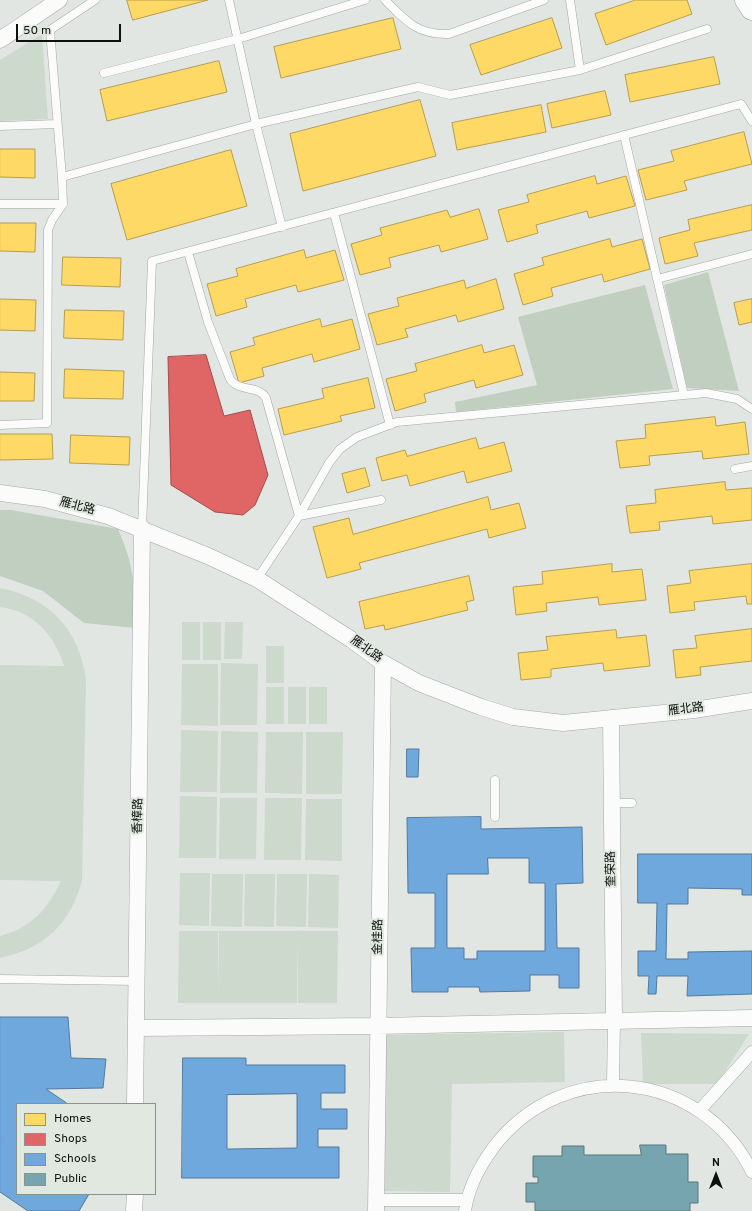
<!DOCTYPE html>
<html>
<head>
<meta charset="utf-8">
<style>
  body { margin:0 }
  #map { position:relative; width:752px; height:1211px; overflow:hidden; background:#e2e6e2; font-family:Overpass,sans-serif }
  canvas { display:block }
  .legend { position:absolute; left:16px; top:1103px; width:140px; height:92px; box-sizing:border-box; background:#e0e8e0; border:1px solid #8c928c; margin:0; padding:5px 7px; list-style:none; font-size:12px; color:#0e100e }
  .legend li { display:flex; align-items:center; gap:8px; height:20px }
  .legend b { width:20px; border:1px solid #8c928c }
  .north { position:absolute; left:696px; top:1155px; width:40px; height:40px; -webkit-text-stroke:3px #e0e8e0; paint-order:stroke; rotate:0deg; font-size:11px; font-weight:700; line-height:16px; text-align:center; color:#0e100e }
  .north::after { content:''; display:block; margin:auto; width:14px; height:18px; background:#0e100e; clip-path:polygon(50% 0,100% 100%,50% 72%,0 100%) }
  .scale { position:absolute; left:16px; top:24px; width:105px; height:18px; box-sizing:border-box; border:2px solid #0e100e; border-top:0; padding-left:5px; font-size:12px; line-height:14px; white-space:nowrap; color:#0e100e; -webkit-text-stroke:3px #e0e8e0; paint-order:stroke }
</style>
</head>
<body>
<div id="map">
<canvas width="752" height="1211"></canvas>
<ul class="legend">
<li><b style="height:11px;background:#ffd966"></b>Homes</li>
<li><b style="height:11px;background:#e06666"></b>Shops</li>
<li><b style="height:11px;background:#6fa8dc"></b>Schools</li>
<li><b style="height:11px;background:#76a5af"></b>Public</li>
</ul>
<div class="north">N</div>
<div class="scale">50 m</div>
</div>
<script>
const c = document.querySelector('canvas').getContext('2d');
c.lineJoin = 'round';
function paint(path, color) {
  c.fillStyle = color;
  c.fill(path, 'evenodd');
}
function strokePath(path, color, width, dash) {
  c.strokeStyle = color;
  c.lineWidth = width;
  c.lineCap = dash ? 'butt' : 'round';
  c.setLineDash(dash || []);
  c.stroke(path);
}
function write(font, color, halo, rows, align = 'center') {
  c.font = font + ' Overpass,"Noto Sans SC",sans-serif';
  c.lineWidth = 4;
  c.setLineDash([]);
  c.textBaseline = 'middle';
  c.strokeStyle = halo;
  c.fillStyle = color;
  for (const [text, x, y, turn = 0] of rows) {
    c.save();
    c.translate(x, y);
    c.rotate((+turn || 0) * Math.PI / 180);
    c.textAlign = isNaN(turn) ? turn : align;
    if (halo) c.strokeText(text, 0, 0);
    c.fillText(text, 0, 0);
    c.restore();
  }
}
paint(new Path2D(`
  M42,34L48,119L0,121V60Z
  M0,588C50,598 79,629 86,680L82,881C70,924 44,949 0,958V936C31,928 48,909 61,881L0,880V665L64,666C55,635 33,611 0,607Z
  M182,622H200V660H182Z
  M203,622H221V660H203Z
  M225,622H243L242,659H224Z
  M266,646H284V683H266Z
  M221,663L258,664L257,725H220Z
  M182,664H218V726L181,725Z
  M266,687H284V724H266Z
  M288,687H306V724H288Z
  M309,687H327V724H309Z
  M181,730L218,731L217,792H180Z
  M221,731L258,732L257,793H220Z
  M266,732H303L302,794L265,793Z
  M306,732H343L342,794H306Z
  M180,796L217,797L216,858H179Z
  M220,798H257L256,859H219Z
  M265,798H302L301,860H264Z
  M306,799H342V861L305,860Z
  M180,873H210L209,926L179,925Z
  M212,874H243L242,927L211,926Z
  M245,874H275L274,927L244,926Z
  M277,874H307L306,927L276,926Z
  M309,874L339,875L338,928L308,927Z
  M179,931H218V1003H178Z
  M219,931H298L297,1003H218Z
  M298,931H338L337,1003H298Z
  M564,1032L565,1082L452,1084L450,1192L381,1191L383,1035Z
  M641,1033L749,1034L717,1084H643Z`), '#ccd9cc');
paint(new Path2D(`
  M708,272L739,391L687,388L664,285Z
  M645,285L673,389L456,412L455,402L537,385L518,317Z
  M0,510H11L118,529C134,566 136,587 135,628L84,623L43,591L0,576Z`), '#c0cfc0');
const homes = new Path2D(`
  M127,0H208L133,20Z
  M636,0H687L692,14L606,45L595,14Z
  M393,18L401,49L281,78L274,47Z
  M552,18L562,48L481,75L470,45Z
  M714,57L720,84L630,102L625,75Z
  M219,61L227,92L107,121L100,90Z
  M605,91L611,115L552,128L547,104Z
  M420,100L436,156L303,191L290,134Z
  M541,105L546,132L457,150L452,123Z
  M744,132L752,164L684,181L687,190L646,200L638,170L674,161L671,151Z
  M0,149H35V178L0,177Z
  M231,150L247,206L127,240L111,184Z
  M595,176L597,184L626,176L635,206L589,218L587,211L536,225L538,233L507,242L498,210L529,202L527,195Z
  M752,205V230L694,243L698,256L665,264L659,238L690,230L688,220Z
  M479,209L488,239L441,252L439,245L389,258L391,267L360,275L351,244L382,235L380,228L447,210L450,217Z
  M0,223H36L35,252L0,251Z
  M610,239L612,247L642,239L650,269L604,282L602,274L551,288L553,296L523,305L514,274L544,265L542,258Z
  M304,250L306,258L335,250L344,280L298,292L296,285L245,299L247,307L216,316L207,284L238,276L236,269Z
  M63,257L121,258L120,287L62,285Z
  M496,279L504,309L458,322L456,315L405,329L408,337L377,345L368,314L399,306L397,298L464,280L466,288Z
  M0,299L36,300L35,331L0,330Z
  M752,299V322L739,325L734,303Z
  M65,310L124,311L123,340L64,338Z
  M320,319L322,327L352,319L360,349L314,362L312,354L262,368L264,376L239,383L230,352L255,345L253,338Z
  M482,345L484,353L514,345L523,375L476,388L474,380L424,394L426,402L395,411L386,379L417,371L415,364Z
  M65,369L124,371L123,399L64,398Z
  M0,372L35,373L34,401H0Z
  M368,378L375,408L340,416L342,421L284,435L278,409L324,398L322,389Z
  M715,417L716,426L745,422L749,454L703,459L702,451L649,456L650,465L620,468L616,441L646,438L645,425Z
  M0,434H52L53,459L0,460Z
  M71,435L130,437L129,465L70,463Z
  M476,438L479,449L504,442L512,471L467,483L464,471L410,486L407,475L382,481L376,458L405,450L407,456Z
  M365,468L370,486L347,493L342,474Z
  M725,482L726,490L752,488V520L713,524L712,516L659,522L660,530L630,533L626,506L656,503L655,490Z
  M488,497L491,510L519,503L526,528L489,538L487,529L359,563L361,569L327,578L313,527L349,518L353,534Z
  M612,564V572L642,569L646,600L599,605L598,597L546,603L547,611L516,615L513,587L543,584L542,572Z
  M752,564V604H747L746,596L694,602L695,610L670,613L667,586L691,583L689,571Z
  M469,576L474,600L466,602L468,610L385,630L384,625L365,629L359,602Z
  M752,629V661L700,667L701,675L676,678L673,650L697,648L695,636Z
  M616,630L617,638L646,635L650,666L604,671L603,663L551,669V677L521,680L518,653L548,650L546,637Z`);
paint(homes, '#ffd966');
strokePath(homes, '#b79d4c', 1);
const shops = new Path2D(`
  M206,355L224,416L250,410L268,475L255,505L243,515L215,512L171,485L168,357Z`);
paint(shops, '#e06666');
strokePath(shops, '#a14c4c', 1);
const schools = new Path2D(`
  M407,749H419L418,777H407Z
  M481,817V829L582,827L583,883L556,884L557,948H579V988H559V975H530V991L480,992L479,987H448V992H412L411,948H435V893H408L407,818ZM488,858H529V883H545V951H477V959H464V948H447V874H488Z
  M638,854H752V895H742V889L688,888V904H667L666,959H688V952L752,951V994L687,996L688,976H657L656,994H648L649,976H638V951H656L657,903H638Z
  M0,1017H68L71,1058L106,1059L103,1088L46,1089L68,1104H17V1194H89L79,1211H28L0,1192Z
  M183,1058H246V1065H345V1093H321V1109H347V1129H318V1147H339V1178H182ZM297,1094V1148L227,1149V1095Z`);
paint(schools, '#6fa8dc');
strokePath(schools, '#527a9e', 1);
const public = new Path2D(`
  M640,1145H666V1154H688V1182H698V1203H690V1211H535V1202H526V1183H538V1177H533V1156H562V1146H584V1155H641Z`);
paint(public, '#76a5af');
strokePath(public, '#57787f', 1);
const service = new Path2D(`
  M229,0L256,124L282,227
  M385,0C406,21 417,35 449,34L544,0
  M570,0L580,70
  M104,73L238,39L365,0
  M0,126L57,124
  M624,135L684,395
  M62,177L256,124L418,87L450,95L580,70L707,29
  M0,204H63L62,177L50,30L95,0
  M334,213L390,425
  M188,252L208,322L230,379C238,392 259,385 266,398L299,516L381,500
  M657,279L752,254
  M0,425L47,423L48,230L52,220L63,204
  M735,469L752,466
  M142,528L152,261L741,104L752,121
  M257,579L299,516L329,463L340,449L357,437L397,422L706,393L737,399L752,409
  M495,780V817
  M611,803H632
  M0,979L137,981`);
const pedestrian = new Path2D(`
  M613,1085L614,1020
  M700,1110L752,1052
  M376,1200H467
  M465,1211C468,1189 480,1166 493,1148C563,1055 701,1069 752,1172`);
const minor = new Path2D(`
  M0,40L59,0
  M0,493L45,499L108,516L208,556L257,579L352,640L383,663L419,683L481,707L513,717L563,723L694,710L752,701
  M611,718L614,1020
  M136,1028L377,1026L752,1018
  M135,1104L142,528
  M134,1211L135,1194
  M376,1211L383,663`);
const secondary = new Path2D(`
  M746,0L752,9`);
strokePath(service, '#a4a7a4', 9);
strokePath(pedestrian, '#a4a7a4', 13);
strokePath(minor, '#a4a7a4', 17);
strokePath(secondary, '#a4a7a4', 23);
strokePath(service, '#fbfbfb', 8);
strokePath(pedestrian, '#fbfbfb', 12);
strokePath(minor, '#fbfbfb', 16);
strokePath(secondary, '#fbfbfb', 22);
write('12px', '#0e100e', '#e0e8e0', [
  ["雁北路",77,507,15],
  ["雁北路",366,650,35],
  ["雁北路",686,710,-7],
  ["香樟路",139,816,-89],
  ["奎荣路",612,869,-91],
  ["金桂路",379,937,-89]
]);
</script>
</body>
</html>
